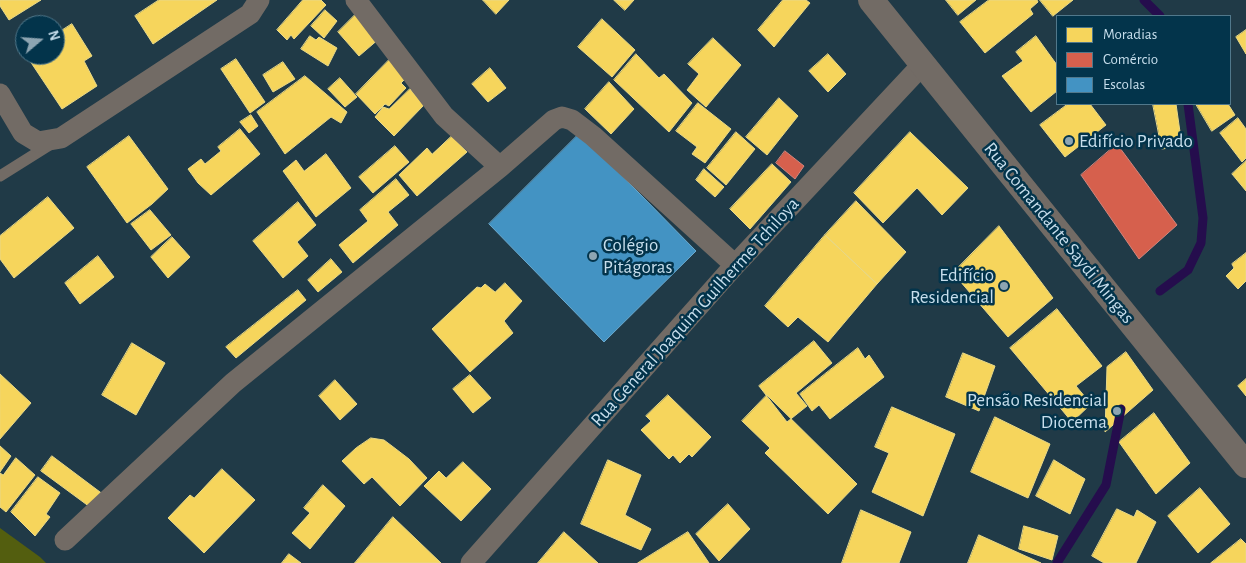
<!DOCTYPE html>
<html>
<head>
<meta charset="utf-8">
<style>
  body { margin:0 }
  #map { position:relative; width:1246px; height:563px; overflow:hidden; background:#203a47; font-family:"Alegreya Sans",sans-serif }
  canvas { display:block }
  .legend { position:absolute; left:1056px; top:15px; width:175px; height:90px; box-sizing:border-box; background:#03344b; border:1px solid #51788b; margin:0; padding:6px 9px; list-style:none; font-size:15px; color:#c7deec }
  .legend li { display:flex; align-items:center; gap:10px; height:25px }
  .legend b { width:25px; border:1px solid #51788b }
  .north { position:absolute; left:15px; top:15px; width:50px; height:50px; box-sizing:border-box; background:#03344b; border:1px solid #51788b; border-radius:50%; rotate:72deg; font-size:14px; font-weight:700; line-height:20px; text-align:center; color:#c7deec }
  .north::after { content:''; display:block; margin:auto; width:18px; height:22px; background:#8da5b2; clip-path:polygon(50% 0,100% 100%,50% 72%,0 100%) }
</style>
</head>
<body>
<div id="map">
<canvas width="1246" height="563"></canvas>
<ul class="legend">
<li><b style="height:14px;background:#f6d55c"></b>Moradias</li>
<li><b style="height:14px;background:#d6604d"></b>Comércio</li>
<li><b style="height:14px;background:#4393c3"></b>Escolas</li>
</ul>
<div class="north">N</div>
</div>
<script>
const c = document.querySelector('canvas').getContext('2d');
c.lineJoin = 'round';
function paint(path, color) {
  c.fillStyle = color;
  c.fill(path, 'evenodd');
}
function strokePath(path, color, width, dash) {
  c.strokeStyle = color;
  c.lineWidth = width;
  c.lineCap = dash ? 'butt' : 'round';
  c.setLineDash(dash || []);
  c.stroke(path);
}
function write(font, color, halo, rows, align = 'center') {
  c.font = font + ' "Alegreya Sans",sans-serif';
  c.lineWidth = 5;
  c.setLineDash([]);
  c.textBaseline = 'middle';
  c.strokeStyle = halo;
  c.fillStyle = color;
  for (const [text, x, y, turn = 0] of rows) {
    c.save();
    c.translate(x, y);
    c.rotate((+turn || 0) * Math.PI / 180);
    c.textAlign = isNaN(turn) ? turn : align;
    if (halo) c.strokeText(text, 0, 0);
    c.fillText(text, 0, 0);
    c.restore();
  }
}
paint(new Path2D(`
  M0,528L40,557L46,563H0Z`), '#535e0f');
const homes = new Path2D(`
  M0,0H41L9,20L0,6Z
  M159,0H217L153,44L135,16Z
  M303,0H321L326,5L294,39L291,35L287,40L277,30Z
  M483,0H509L496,14Z
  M614,0H634L625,10Z
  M783,0H806L810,3L774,47L758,30Z
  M946,0H976L958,15Z
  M989,0H1037L1038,2L1030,9L1033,14L985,53L960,22Z
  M1040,0H1073L1053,16Z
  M325,10L337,21L324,38L311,26Z
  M358,12L380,38L359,56L338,32Z
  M602,19L635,50L612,77L578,47Z
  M72,24L92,56L84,61L97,86L62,109L26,55H55V35Z
  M1246,30V54L1236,37Z
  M310,36L316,40L319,37L337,48L328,66L301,49Z
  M1036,36L1057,65V91L1031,112L1002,76L1023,61L1016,52Z
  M713,38L741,65L706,107L687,90L699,74L688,64Z
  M636,54L659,78L664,74L692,103L669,132L614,80Z
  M828,54L846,74L828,92L809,71Z
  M236,59L265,102L250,113L221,69Z
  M390,59L408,76L401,83L406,88L389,106L385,104L375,114L356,94Z
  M283,62L295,79L273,92L263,75Z
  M490,68L506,88L488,102L472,84Z
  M305,76L347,112L341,123L331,117L285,154L257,112Z
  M340,78L357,97L345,107L328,89Z
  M609,82L634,109L611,134L585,109Z
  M410,89L424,105L394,136L375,117L383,107L389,109Z
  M779,98L798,116L767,155L746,137Z
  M698,103L731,129L705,163L692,154L697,147L676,131Z
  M1068,104H1090L1106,125L1065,157L1040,125Z
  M1153,104H1176L1182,146L1162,149Z
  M1196,104H1228L1235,115L1212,131Z
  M251,115L258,126L249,133L240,122Z
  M1238,118L1246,129V158L1242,162L1220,133Z
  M240,129L260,154L211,195L198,183L188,169L201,159L205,164L221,151L218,147Z
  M736,132L755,149L726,185L707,168Z
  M910,132L968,188L942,215L917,188L883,223L854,193Z
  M129,136L168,189L152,204L127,223L87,167Z
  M452,136L467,152L417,196L399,175L427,148L432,154Z
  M395,146L409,162L373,193L359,177Z
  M326,154L351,188L316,217L283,171L296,160L304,171Z
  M1246,161V191L1232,174Z
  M772,164L791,182L750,229L730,209Z
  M704,169L724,187L715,197L696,180Z
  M396,179L409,195L388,212L398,225L353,263L339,245L368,221L360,210Z
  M48,197L74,228L14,278L0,259V236Z
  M856,201L906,252L877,284L825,235Z
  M298,202L316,225L297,242L308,256L283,278L253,241Z
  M150,210L171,235L151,250L131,224Z
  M999,226L1053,298L1008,337L953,273Z
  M825,235L877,284L828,342L798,317L788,327L765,306Z
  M172,237L190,257L168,278L151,257Z
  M1246,253V281L1238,289L1226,276L1234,268L1232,264Z
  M98,256L114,277L80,304L65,283Z
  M331,259L342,272L318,292L308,280Z
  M505,283L522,301L504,321L513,333L470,372L432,329L477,287L481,288L485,284L495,292Z
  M298,290L306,300L236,358L226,347Z
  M1057,309L1102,366L1076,386L1091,404L1072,422L1010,348Z
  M814,341L832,363L796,393L807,406L787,422L759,386Z
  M132,343L165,363L136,415L102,395Z
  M858,348L865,359L869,355L884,377L830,419L819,405L812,411L800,394Z
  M1126,352L1153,390L1105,432L1107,367Z
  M963,353L995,366L979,411L946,397Z
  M0,374L31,403L0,439Z
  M470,375L491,398L473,413L453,389Z
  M1246,379V396L1238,386Z
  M335,380L357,404L340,420L319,396Z
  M668,395L711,437L692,457L689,454L680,463L673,455L669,459L641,430L651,421L646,416Z
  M767,395L857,484L828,514L765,453L770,448L742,421Z
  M892,407L955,434L923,516L872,492L889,453L875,447Z
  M1154,413L1190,463L1156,494L1119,442Z
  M995,417L1050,444L1028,498L971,472Z
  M371,438L384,440L392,446L409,459L427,478L400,506L372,477L364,484L342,461L356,448Z
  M0,446L11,456L0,472Z
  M52,456L104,495L94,510L41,471Z
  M16,458L35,475L6,512L0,507V473L3,475Z
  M608,460L641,475L625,515L651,529L641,550L581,524Z
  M1054,460L1085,479L1070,514L1036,496Z
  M463,462L491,489L461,521L424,486L439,471L446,478Z
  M222,469L255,500L204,553L168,518L190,495L194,498Z
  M38,477L60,493L46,514L50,517L35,536L11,512Z
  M323,485L345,506L310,549L292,533L310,513L304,508Z
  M1200,488L1230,524L1198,553L1168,516Z
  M728,504L750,529L719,561L696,534Z
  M1117,509L1134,517L1137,510L1156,522L1136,563H1104L1092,556Z
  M861,510L911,532L899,563H842Z
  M393,517L441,563H355Z
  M1024,526L1058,536L1052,560L1019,549Z
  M564,532L598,563H538Z
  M688,532L709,563H638Z
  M979,535L1041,563H968Z
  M1241,539L1246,544V563H1211Z
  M289,554L301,563H282Z`);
paint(homes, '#f6d55c');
strokePath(homes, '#e8d887', 1);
const shops = new Path2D(`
  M1117,144L1177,225L1139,259L1081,175Z
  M785,151L804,166L795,179L776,163Z`);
paint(shops, '#d6604d');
strokePath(shops, '#d2867d', 1);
const schools = new Path2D(`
  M580,133L696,251L604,342L489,224Z`);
paint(schools, '#4393c3');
strokePath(schools, '#6baacf', 1);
strokePath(new Path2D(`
  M1144,0L1160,16
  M1160,291L1188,270L1201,243L1203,218L1188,104
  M1057,563L1106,485L1121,409`), '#250d4d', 9);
strokePath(new Path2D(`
  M0,176L51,144`), '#726b65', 11);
strokePath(new Path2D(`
  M356,0L444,116L500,167
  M0,94L23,133L38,142L61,138L250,14L259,0
  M65,540L233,383L500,167L554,120L562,117L572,120L593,136L735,265
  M471,563L735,265L923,64`), '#726b65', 21);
strokePath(new Path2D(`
  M871,0L1246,465`), '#726b65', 26);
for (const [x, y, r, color] of [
  [1069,141,5,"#8da5b2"],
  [593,256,5,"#8da5b2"],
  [1004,286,5,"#8da5b2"],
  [1117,411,5,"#8da5b2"]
]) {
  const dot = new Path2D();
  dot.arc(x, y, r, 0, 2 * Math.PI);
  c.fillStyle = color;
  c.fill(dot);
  strokePath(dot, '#03344b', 2);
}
write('19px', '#c7deec', '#03344b', [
  ["Edifício Privado",1079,141],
  ["Colégio",603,245],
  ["Pitágoras",603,267],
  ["Edifício",994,275,"right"],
  ["Residencial",994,297,"right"],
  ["Pensão Residencial",1107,400,"right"],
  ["Diocema",1107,422,"right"]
], 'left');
write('19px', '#c7deec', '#03344b', [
  ["Rua Comandante Saydi Mingas",1059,233,51],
  ["Rua General Joaquim Guilherme Tchiloya",695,312,-48]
]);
</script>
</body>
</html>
